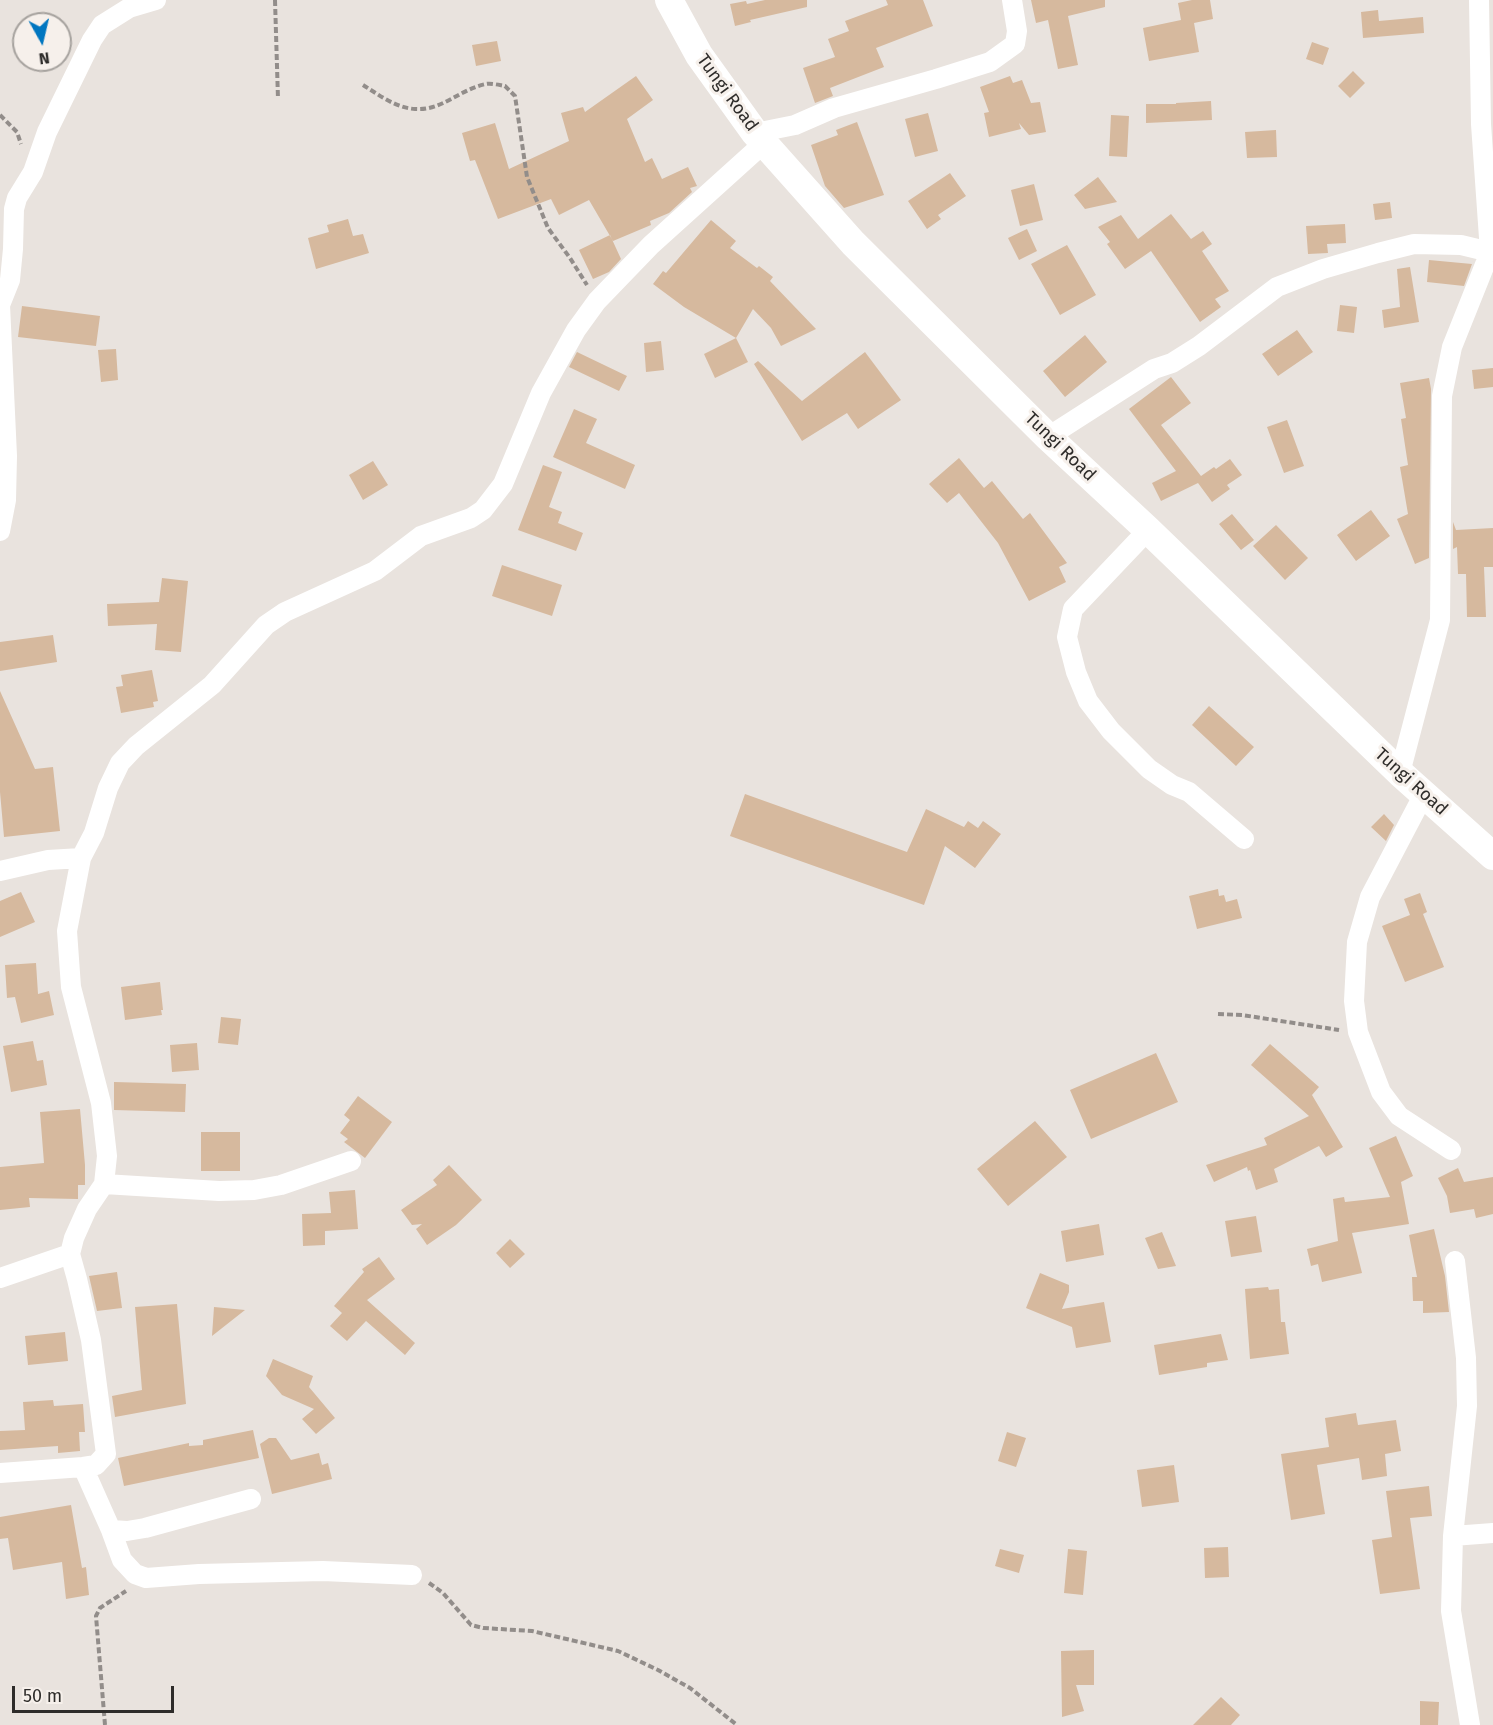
<!DOCTYPE html>
<html>
<head>
<meta charset="utf-8">
<style>
  body { margin:0 }
  #map { position:relative; width:1493px; height:1725px; overflow:hidden; background:#e9e3de; font-family:"Fira Sans",sans-serif }
  canvas { display:block }
  .north { position:absolute; left:12px; top:12px; width:60px; height:60px; box-sizing:border-box; background:#f6f0eb; border:2px solid #a6a29e; border-radius:50%; rotate:172deg; font-size:16px; font-weight:700; line-height:24px; text-align:center; color:#2e2c2a }
  .north::after { content:''; display:block; margin:auto; width:21px; height:27px; background:#0076c0; clip-path:polygon(50% 0,100% 100%,50% 72%,0 100%) }
  .scale { position:absolute; left:12px; top:1686px; width:162px; height:27px; box-sizing:border-box; border:3px solid #2e2c2a; border-top:0; padding-left:8px; font-size:18px; line-height:21px; white-space:nowrap; color:#2e2c2a; -webkit-text-stroke:4px #f6f0eb; paint-order:stroke }
</style>
</head>
<body>
<div id="map">
<canvas width="1493" height="1725"></canvas>
<div class="north">N</div>
<div class="scale">50 m</div>
</div>
<script>
const c = document.querySelector('canvas').getContext('2d');
c.lineJoin = 'round';
function paint(path, color) {
  c.fillStyle = color;
  c.fill(path, 'evenodd');
}
function strokePath(path, color, width, dash) {
  c.strokeStyle = color;
  c.lineWidth = width;
  c.lineCap = dash ? 'butt' : 'round';
  c.setLineDash(dash || []);
  c.stroke(path);
}
function write(font, color, halo, rows, align = 'center') {
  c.font = font + ' "Fira Sans",sans-serif';
  c.lineWidth = 6;
  c.setLineDash([]);
  c.textBaseline = 'middle';
  c.strokeStyle = halo;
  c.fillStyle = color;
  for (const [text, x, y, turn = 0] of rows) {
    c.save();
    c.translate(x, y);
    c.rotate((+turn || 0) * Math.PI / 180);
    c.textAlign = isNaN(turn) ? turn : align;
    if (halo) c.strokeText(text, 0, 0);
    c.fillText(text, 0, 0);
    c.restore();
  }
}
paint(new Path2D(`
  M765,0H807V7L750,20L751,22L735,26L730,4L746,1L747,4Z
  M886,0H923L933,26L876,48L884,67L830,88L833,96L815,103L803,68L835,57L828,39L849,31L845,21L888,5Z
  M1031,0H1105V7L1068,16L1078,65L1058,69L1048,20L1036,23Z
  M1192,0H1210L1213,19L1194,23L1199,52L1149,61L1143,28L1181,20L1178,3Z
  M1378,10L1379,21L1423,17L1424,33L1363,38L1361,12Z
  M497,41L501,61L476,66L472,45Z
  M1312,42L1329,48L1323,65L1306,59Z
  M1353,71L1365,83L1350,98L1338,86Z
  M636,76L653,100L627,119L645,162L652,158L662,179L688,167L697,186L690,188L692,192L669,213L650,221L651,225L613,241L589,200L559,215L551,199L498,219L475,160L470,161L462,133L495,123L509,169L569,141L561,113L583,107L585,112Z
  M1010,76L1013,83L1022,80L1031,103L1040,102L1046,132L1029,135L1019,123L1021,129L989,137L984,113L989,112L980,87Z
  M1211,101L1212,120L1146,123V104H1176V103Z
  M928,113L938,151L915,157L905,119Z
  M1111,115L1129,116L1127,157L1109,156Z
  M857,122L884,195L844,208L825,186L811,145L838,135L836,130Z
  M1276,130L1277,157L1247,158L1245,132Z
  M950,173L966,196L938,215L941,219L927,229L908,201Z
  M1098,177L1117,202L1085,209L1074,195Z
  M1034,184L1043,220L1020,226L1011,190Z
  M1390,202L1392,218L1375,220L1373,204Z
  M1171,214L1191,239L1203,231L1212,244L1202,251L1229,291L1215,299L1221,307L1200,322L1151,251L1125,269L1107,244L1110,242L1098,227L1121,215L1138,239Z
  M348,219L353,236L363,234L369,253L316,269L308,238L329,232L327,225Z
  M711,220L736,241L730,248L757,268L759,266L773,277L770,281L816,329L781,346L771,328L753,309L736,338L684,307L653,284L663,271L666,273Z
  M1345,224L1346,243L1327,244L1328,253L1308,254L1306,226Z
  M1027,229L1037,251L1019,260L1008,238Z
  M610,235L621,259L609,272L593,279L579,250Z
  M1067,245L1096,295L1060,315L1031,264Z
  M1429,260L1472,264L1464,286L1427,282Z
  M1410,267L1419,322L1384,328L1382,310L1400,307L1397,269Z
  M1340,305L1357,307L1354,333L1337,331Z
  M22,306L100,316L96,346L18,337Z
  M1297,330L1313,352L1278,376L1262,354Z
  M1085,335L1107,362L1065,397L1043,371Z
  M736,338L748,362L715,378L704,354Z
  M661,341L664,370L646,372L644,343Z
  M116,349L118,380L101,382L98,350Z
  M577,352L627,376L619,391L569,367Z
  M865,352L901,400L858,429L847,413L802,441L754,364L758,361L802,401Z
  M1493,368V387L1474,389L1472,370Z
  M1171,377L1191,403L1161,425L1201,476L1214,467L1216,469L1230,459L1242,475L1227,485L1230,489L1212,502L1198,483L1161,501L1152,483L1176,471L1129,409Z
  M1429,378L1431,389L1429,558L1415,564L1397,519L1408,514L1400,467L1408,465L1401,419L1406,418L1400,383Z
  M574,409L597,419L586,443L635,465L625,489L553,457Z
  M1287,420L1304,466L1284,473L1267,427Z
  M959,458L984,488L992,481L1023,519L1030,513L1067,563L1059,567L1066,582L1029,601L998,543L959,493L947,503L929,484Z
  M373,461L388,485L363,500L349,475Z
  M543,465L562,472L549,507L562,512L558,523L583,533L576,551L518,530Z
  M1371,510L1390,536L1356,561L1337,535Z
  M1232,514L1254,540L1241,550L1219,524Z
  M1453,522L1456,530L1493,528V567H1484L1486,617H1467L1466,574H1458L1457,547L1453,549Z
  M1276,525L1308,558L1285,580L1253,546Z
  M502,565L562,585L552,616L492,596Z
  M162,578L188,581L181,652L155,650L157,624L108,626L107,604L159,602Z
  M53,635L57,662L0,671V642Z
  M152,670L158,701L153,702L154,707L121,713L116,687L123,686L121,675Z
  M0,691L35,769L53,767L60,831L4,837L0,792Z
  M1209,706L1254,747L1236,766L1192,725Z
  M745,794L907,852L926,809L964,827L968,821L978,828L983,821L1001,834L975,868L945,846L924,905L730,836Z
  M1384,814L1394,825L1386,841L1371,827Z
  M1218,889L1219,896L1224,895L1226,902L1237,899L1242,918L1197,929L1189,896Z
  M21,892L35,922L0,937V901Z
  M1420,893L1427,912L1423,914L1444,967L1405,982L1382,926L1410,915L1404,899Z
  M36,963L38,994L49,991L54,1015L21,1023L15,997L7,998L5,965Z
  M160,982L163,1010H161L162,1015L125,1020L121,987Z
  M221,1017L241,1019L238,1045L218,1043Z
  M33,1041L37,1061L43,1060L47,1085L11,1092L3,1046Z
  M197,1043L199,1070L172,1072L170,1045Z
  M1270,1044L1319,1087L1312,1095L1343,1147L1326,1157L1319,1146L1274,1169L1278,1182L1256,1190L1250,1170L1248,1171L1247,1167L1214,1182L1206,1165L1267,1145L1264,1138L1309,1116L1251,1065Z
  M1156,1053L1178,1102L1091,1139L1070,1090Z
  M114,1082L186,1084L185,1112L114,1110Z
  M358,1096L392,1122L365,1158L344,1142L348,1139L340,1133L350,1120L344,1115Z
  M80,1109L85,1165V1185H78V1199L29,1198L30,1207L0,1210V1167L44,1163L40,1112Z
  M1035,1121L1067,1157L1008,1206L977,1169Z
  M201,1132H240V1171H201Z
  M1396,1136L1413,1176L1401,1182L1409,1224L1352,1233L1362,1273L1322,1282L1318,1264L1311,1266L1307,1249L1338,1241L1333,1199L1344,1197L1345,1202L1390,1197L1369,1148Z
  M449,1165L482,1200L456,1225L427,1245L416,1229L422,1224L412,1225L401,1210L437,1185L433,1180Z
  M1458,1168L1464,1182L1493,1177V1214L1476,1218L1474,1209L1450,1213L1447,1196L1438,1178Z
  M355,1190L358,1229L325,1231V1245L303,1246L302,1214L331,1213L329,1192Z
  M1256,1216L1262,1252L1231,1257L1225,1221Z
  M1099,1224L1104,1255L1066,1262L1061,1231Z
  M1434,1229L1445,1276L1449,1312L1423,1313V1301H1413L1412,1277H1417L1409,1235Z
  M1162,1232L1176,1266L1158,1269L1145,1238Z
  M510,1239L525,1254L510,1268L496,1253Z
  M379,1257L395,1279L367,1300L415,1343L405,1355L366,1321L347,1341L330,1326L342,1313L334,1306L364,1272L362,1269Z
  M117,1272L122,1308L97,1311L89,1276Z
  M1040,1273L1069,1285V1292L1062,1309L1104,1302L1111,1342L1076,1348L1072,1327L1026,1308Z
  M1268,1287L1269,1290L1279,1289L1281,1322H1285L1289,1354L1250,1359L1245,1289Z
  M177,1304L186,1404L115,1417L112,1396L142,1390L135,1307Z
  M214,1307L245,1310L212,1336Z
  M65,1332L68,1361L28,1365L25,1336Z
  M1221,1334L1228,1360L1207,1363V1367L1159,1375L1154,1345Z
  M273,1359L313,1376L309,1387L335,1418L316,1434L302,1419L314,1409L282,1395L266,1376Z
  M53,1400L54,1406L83,1404L85,1432H79L80,1451L58,1453V1446L0,1450V1431L25,1430L23,1402Z
  M1356,1413L1358,1425L1396,1420L1401,1451L1385,1454L1387,1476L1362,1480L1359,1458L1317,1465L1325,1514L1291,1520L1281,1454L1329,1447L1325,1418Z
  M253,1430L259,1458L124,1486L118,1458L189,1443V1446L203,1445V1440Z
  M1007,1432L1026,1438L1016,1467L998,1461Z
  M269,1438H276L291,1460L319,1453L322,1465L328,1463L332,1479L272,1494L260,1444Z
  M1174,1465L1179,1502L1142,1507L1137,1470Z
  M1429,1486L1432,1516L1410,1518L1420,1589L1380,1594L1372,1540L1392,1537L1386,1491Z
  M71,1505L82,1568L86,1567L89,1595L66,1599L62,1562L13,1570L8,1538L0,1539V1517Z
  M1228,1547L1229,1577L1205,1578L1204,1548Z
  M1000,1549L1024,1555L1019,1573L995,1566Z
  M1068,1549L1087,1551L1083,1595L1064,1593Z
  M1094,1650V1685H1076L1084,1711L1062,1717L1061,1651Z
  M1221,1697L1240,1715L1231,1725H1193Z
  M1420,1701L1439,1702L1438,1725H1420Z`), '#d6b99e');
strokePath(new Path2D(`
  M275,0L278,99
  M363,85C379,95 396,108 415,109C442,111 460,89 486,84C491,83 499,85 505,86L515,96L527,177L548,228L570,258L587,285
  M0,115L17,132L21,144
  M1218,1014L1242,1015L1339,1030
  M429,1583L443,1593L471,1625L483,1628L532,1631L618,1651L658,1670L690,1688L737,1725
  M105,1725L96,1616L100,1608L126,1591`), '#928d8a', 4, [6, 3]);
strokePath(new Path2D(`
  M755,133L795,125L834,108L936,79L990,62L1015,44L1017,31L1012,0
  M1048,437L1154,369L1172,363L1199,346L1277,287L1323,269L1378,253L1414,244L1461,245L1490,252L1493,251
  M1148,530L1073,609L1067,637L1076,672L1088,701L1111,731L1149,769L1172,785L1189,792L1244,839
  M0,531L6,500L7,456L0,305L10,280L13,249L14,209L17,198L33,172L47,132L92,40L102,25L129,8L156,0
  M1400,773L1440,620L1442,396L1452,347L1490,252L1481,124L1479,0
  M1424,794L1370,897L1357,942L1354,1001L1358,1032L1381,1092L1399,1116L1451,1150
  M0,871L48,860L81,858L94,833L108,788L120,763L136,746L212,685L266,625L285,612L375,571L421,536L471,518L483,510L503,484L541,393L576,330L597,301L651,245L764,143
  M104,1184L219,1191L254,1190L281,1185L351,1161
  M1455,1261L1466,1358L1467,1406L1453,1536L1451,1611L1470,1725
  M0,1278L70,1254
  M83,1467L111,1530L122,1560L135,1574L146,1578L199,1574L323,1571L412,1575
  M0,1473L83,1467L96,1465L106,1454L91,1340L77,1279L70,1254L74,1238L87,1209L104,1184L107,1156L101,1103L71,987L67,931L81,858
  M111,1530L127,1531L145,1528L251,1499
  M1453,1536L1493,1533`), '#fff', 20);
strokePath(new Path2D(`
  M669,0L699,55L755,133L853,243L1048,437L1148,530L1400,773L1493,856`), '#fff', 28);
write('18px', '#2e2c2a', '#f6f0eb', [
  ["Tungi Road",727,93,54],
  ["Tungi Road",1060,447,44],
  ["Tungi Road",1411,782,42]
]);
</script>
</body>
</html>
